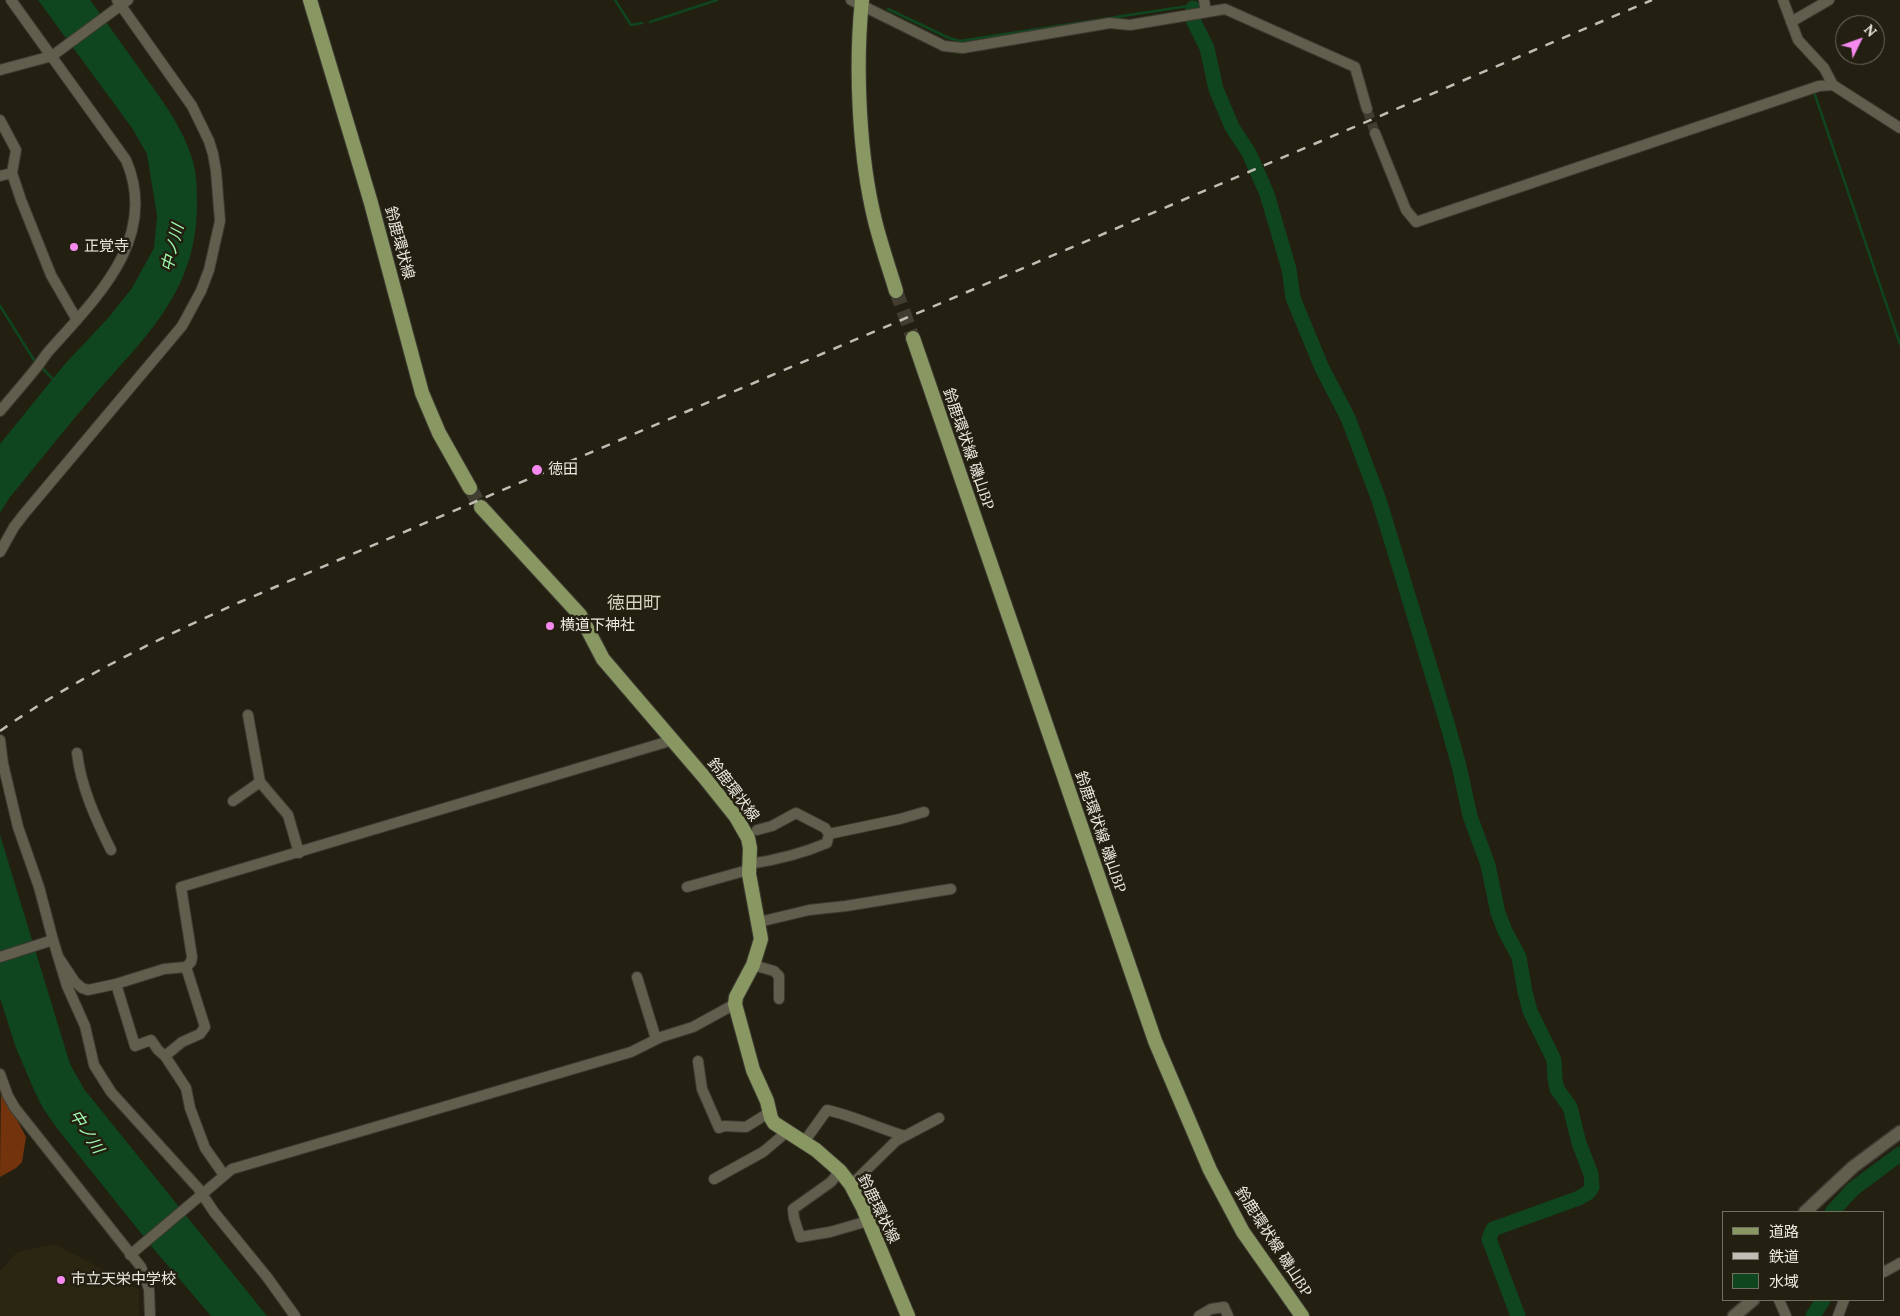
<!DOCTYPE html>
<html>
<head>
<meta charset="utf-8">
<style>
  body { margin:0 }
  #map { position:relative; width:1900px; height:1316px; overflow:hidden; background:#232012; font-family:Lora,"Noto Sans JP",serif }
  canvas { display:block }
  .legend { position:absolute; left:1722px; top:1211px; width:162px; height:90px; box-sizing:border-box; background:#232012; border:1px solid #737064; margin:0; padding:6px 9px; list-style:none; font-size:15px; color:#ebe9e0 }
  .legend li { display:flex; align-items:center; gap:10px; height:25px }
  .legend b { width:25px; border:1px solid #737064 }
  .north { position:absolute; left:1835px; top:15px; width:50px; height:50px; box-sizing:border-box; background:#232012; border:1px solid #737064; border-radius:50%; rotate:48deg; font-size:14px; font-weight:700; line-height:20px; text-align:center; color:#ebe9e0 }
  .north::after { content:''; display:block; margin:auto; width:18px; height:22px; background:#f589ee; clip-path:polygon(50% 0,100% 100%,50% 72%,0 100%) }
</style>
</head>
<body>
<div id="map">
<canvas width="1900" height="1316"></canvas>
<ul class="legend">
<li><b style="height:6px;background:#899763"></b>道路</li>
<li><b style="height:6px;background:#c0beb4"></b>鉄道</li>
<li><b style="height:14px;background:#0f451f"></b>水域</li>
</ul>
<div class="north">N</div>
</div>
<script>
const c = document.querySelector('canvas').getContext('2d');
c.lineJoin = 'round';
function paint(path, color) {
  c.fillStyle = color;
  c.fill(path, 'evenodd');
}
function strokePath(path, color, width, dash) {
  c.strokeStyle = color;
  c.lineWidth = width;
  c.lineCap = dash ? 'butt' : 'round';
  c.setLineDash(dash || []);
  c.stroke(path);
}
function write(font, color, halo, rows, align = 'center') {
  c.font = font + ' Lora,"Noto Sans JP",serif';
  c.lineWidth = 5;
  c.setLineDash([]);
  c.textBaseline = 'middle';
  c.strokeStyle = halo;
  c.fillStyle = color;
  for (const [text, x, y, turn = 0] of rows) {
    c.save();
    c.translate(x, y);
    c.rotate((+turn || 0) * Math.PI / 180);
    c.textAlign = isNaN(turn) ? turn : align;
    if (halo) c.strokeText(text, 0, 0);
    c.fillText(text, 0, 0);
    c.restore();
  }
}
paint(new Path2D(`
  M55,1244L139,1289V1316H0V1271L17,1252Z`), '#2b2612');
paint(new Path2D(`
  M1,1089L26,1137L22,1162L16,1168L0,1177Z`), '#73330d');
paint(new Path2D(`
  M38,0H90C107,22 122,45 139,68C158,95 180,122 191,155C197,172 197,189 197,207C196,294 142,340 90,400C62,432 37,465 10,497L0,513V444L64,365L109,317L132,288L154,248L157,216L147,154L132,128Z
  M0,835L70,1064L84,1089L267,1316H211L152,1247L56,1127L43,1108L34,1090L16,1048L0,998Z`), '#0f451f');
strokePath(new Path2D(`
  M615,0L631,25L642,23
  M888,9L949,38L960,41L1188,6L1193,8
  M650,22L717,0
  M942,50L961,53
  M1814,92L1900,344
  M0,306L34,360
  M42,368L55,381`), '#0f451f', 2.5);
strokePath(new Path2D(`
  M1193,8V20L1207,48L1216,89L1232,127L1249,153L1267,194L1289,269L1293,298L1322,368L1348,418L1379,500L1447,723L1459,766L1470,816L1488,865L1498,913L1505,931L1519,957L1525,992L1530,1011L1554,1060L1555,1079L1557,1089L1570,1107L1579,1143L1591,1174L1592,1187L1589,1192L1579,1198L1493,1229L1489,1239L1518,1316
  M1832,1212L1853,1189L1900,1154
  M1813,1316L1823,1300`), '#0f451f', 15);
strokePath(new Path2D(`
  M1367,109L1375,133`), '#413e31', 10, [10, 5]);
strokePath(new Path2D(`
  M896,291L913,338
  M470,488L481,507`), '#413e31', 14, [14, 7]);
const minor = new Path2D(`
  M851,0L944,46L963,48L1110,23L1130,25L1225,9L1355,67L1367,109
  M1204,0L1206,12
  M1783,0L1798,40L1824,68L1833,85L1900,128
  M1791,22L1829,0
  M0,70L52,56L128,0
  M0,120L16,150L12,173L21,200L51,275L77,320
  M1375,133L1406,210L1416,222L1819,86L1833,85
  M0,176L12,173
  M0,411C12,397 25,382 37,367C41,362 44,357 48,352C95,299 160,239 126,160L11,0
  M0,552L14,527L24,514L182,326L201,291L209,270L220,221L216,171L213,154L209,141L192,106L117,0
  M248,715L260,782L288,815L299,853
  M0,740L3,764L18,827L39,887L53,940
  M77,753C81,787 96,820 111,850
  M233,801L260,782
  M757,830L772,826L796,813L825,828L829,834
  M749,864C777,860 801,854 827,843L829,834L900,819L924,812
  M687,887L748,870
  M759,922L809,910L846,906L951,889
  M0,957L53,940L67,986L85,1026L94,1065L111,1092L198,1188L214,1212L267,1277L295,1316
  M59,958L75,982L82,988L88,990L116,984L164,969L186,967L191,962L192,957L181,887L673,740
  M753,965L774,971L779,976V999
  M186,967L205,1027L200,1034L182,1042L165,1056L186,1088L190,1108L205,1148L224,1175
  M637,977L656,1039
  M116,984L135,1046L151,1040L158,1050L165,1056
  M698,1061L702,1089L719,1128L724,1126L746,1127L770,1112
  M0,1074L8,1096L15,1108L141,1267L149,1289L150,1316
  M804,1142L827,1110C854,1116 878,1128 905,1136L939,1118
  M840,1171L831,1182L793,1209L794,1218L800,1237L830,1232L868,1221
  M714,1179L763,1152L788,1131
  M851,1185L896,1141L905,1136
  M130,1255L232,1169L631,1052L661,1037L693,1027L735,1004
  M1884,1272L1900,1263
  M1779,1300L1786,1316
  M1199,1316L1211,1309L1224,1307L1228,1316
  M1838,1316L1844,1300`);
const tertiary = new Path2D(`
  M1805,1212L1853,1167L1900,1132
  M1734,1316L1753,1300`);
const primary = new Path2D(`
  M310,0L371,203L422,393L439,433L470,488
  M862,0C855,67 859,156 875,221C881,245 889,268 896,291
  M913,338L1155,1041L1210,1170L1243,1232L1302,1316
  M481,507L580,615L603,659L704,777L736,817L748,838L750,848L749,874L761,939L753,965L736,997L735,1004L753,1070L767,1101L771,1118L774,1123L816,1150L840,1171L851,1185L863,1208L908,1316`);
strokePath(minor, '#3d3b32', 12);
strokePath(tertiary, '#3d3b32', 15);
strokePath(primary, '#3d3b32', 16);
strokePath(minor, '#615e4e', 10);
strokePath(tertiary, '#615e4e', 12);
strokePath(primary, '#899763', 14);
strokePath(new Path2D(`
  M0,731C74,679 158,639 240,602L1652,0`), '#c0beb4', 2.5, [9, 9]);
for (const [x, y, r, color] of [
  [74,247,5,"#f589ee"],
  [537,470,6,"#f589ee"],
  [550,626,5,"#f589ee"],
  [61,1280,5,"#f589ee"]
]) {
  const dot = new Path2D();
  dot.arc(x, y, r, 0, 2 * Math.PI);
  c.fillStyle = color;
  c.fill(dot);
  strokePath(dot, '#232012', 2);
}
write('15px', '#ebe9e0', '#232012', [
  ["鈴鹿環状線",399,243,75],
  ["鈴鹿環状線 磯山BP",968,449,71],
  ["鈴鹿環状線",733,790,53],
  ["鈴鹿環状線 磯山BP",1100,832,71],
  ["鈴鹿環状線",878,1209,64],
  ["鈴鹿環状線 磯山BP",1273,1242,57]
]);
write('15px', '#ebe9e0', '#232012', [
  ["正覚寺",84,247],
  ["徳田",548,470],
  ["横道下神社",560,626],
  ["市立天栄中学校",71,1280]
], 'left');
write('italic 16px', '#a0feb2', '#232012', [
  ["中ノ川",173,248,-76],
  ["中ノ川",86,1132,57]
]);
write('18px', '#d5d2bf', '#232012', [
  ["徳田町",634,604]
]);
</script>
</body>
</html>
